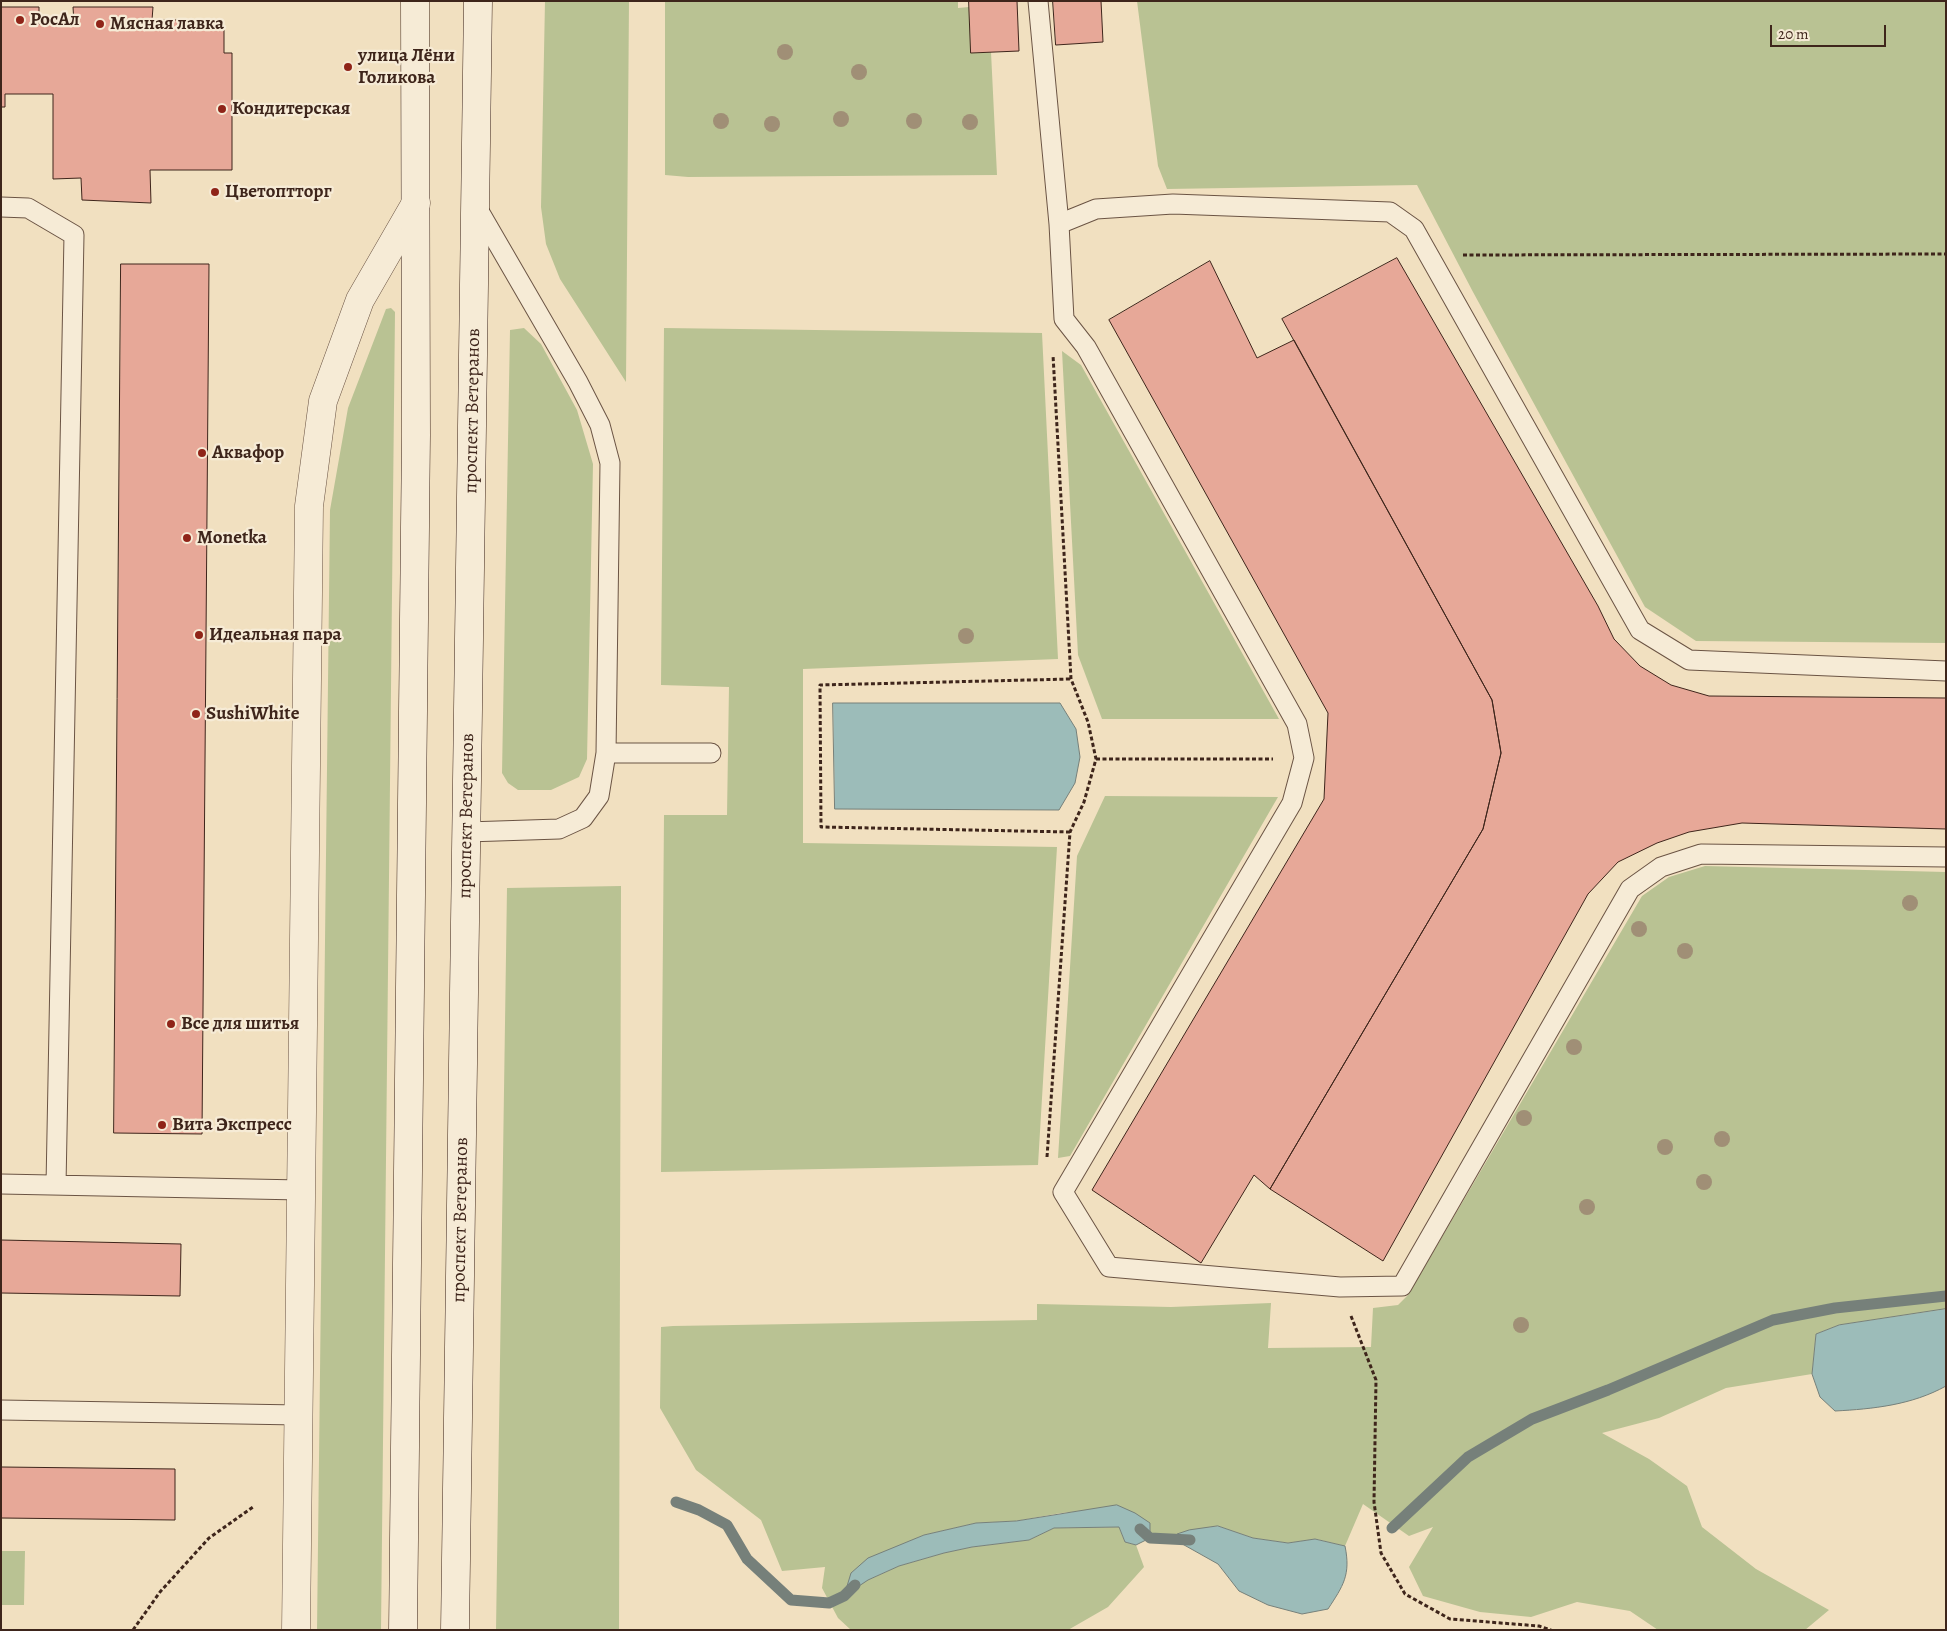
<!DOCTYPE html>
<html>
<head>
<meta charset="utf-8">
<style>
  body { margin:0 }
  #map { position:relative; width:1947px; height:1631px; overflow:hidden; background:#f1e0c0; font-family:Alegreya,serif }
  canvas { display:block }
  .frame { position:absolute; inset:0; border:2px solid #3e251b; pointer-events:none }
  .scale { position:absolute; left:1770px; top:25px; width:116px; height:22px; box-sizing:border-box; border:2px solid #3e251b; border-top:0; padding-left:6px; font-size:15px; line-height:18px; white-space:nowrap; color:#3e251b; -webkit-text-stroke:4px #f6ebd6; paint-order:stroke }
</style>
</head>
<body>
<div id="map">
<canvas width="1947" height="1631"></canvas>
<div class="frame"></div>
<div class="scale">20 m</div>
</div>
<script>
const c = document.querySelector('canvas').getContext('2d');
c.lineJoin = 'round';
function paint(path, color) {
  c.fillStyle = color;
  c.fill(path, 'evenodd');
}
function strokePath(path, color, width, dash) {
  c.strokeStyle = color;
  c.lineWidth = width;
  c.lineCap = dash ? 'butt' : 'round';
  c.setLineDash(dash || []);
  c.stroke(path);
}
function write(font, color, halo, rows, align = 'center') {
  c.font = font + ' Alegreya,serif';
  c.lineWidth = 4.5;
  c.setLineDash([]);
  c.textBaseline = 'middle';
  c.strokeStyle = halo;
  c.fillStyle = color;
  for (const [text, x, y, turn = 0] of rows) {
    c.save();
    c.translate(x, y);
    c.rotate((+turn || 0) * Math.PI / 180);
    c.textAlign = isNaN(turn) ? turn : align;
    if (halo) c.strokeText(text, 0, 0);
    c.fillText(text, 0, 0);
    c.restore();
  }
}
paint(new Path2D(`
  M545,1H629L626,382L560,279L546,244L541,207Z
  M665,1H958V8L969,7L971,53L991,52L997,175L688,177L665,175Z
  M1137,1H1946V643L1696,641L1645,607L1473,292L1417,185L1167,189L1158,166Z
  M391,308L395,312L381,1630H317L330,510L348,408L386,309Z
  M524,328L541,344L577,410L593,464L587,759L579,777L551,790H518L508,783L502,773L510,330Z
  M664,328L1042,333L1058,659L803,669V843L1057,847L1038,1165L661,1172L664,815H727L729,687L661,685Z
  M1062,351L1081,365L1279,719H1102L1078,655Z
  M1105,796L1278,797L1070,1156L1058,1158L1077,856Z
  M1705,866L1946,872V1309L1839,1325L1816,1334L1812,1374L1726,1388L1659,1418L1602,1433L1649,1459L1687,1486L1702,1527L1756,1569L1829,1610L1805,1630H1658L1630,1611L1577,1602L1531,1617L1480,1612L1423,1596L1409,1567L1433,1527L1409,1536L1363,1504L1345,1546L1316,1539L1288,1543L1253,1538L1218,1526L1177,1534V1541L1150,1538V1523L1096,1510L1061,1513L1016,1521L976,1523L924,1535L897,1547L868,1580L899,1566L944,1553L972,1547L1029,1540L1054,1528L1119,1527L1125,1542L1136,1545L1144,1567L1108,1607L1068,1630H851L838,1618L822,1588L825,1567L782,1571L761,1520L696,1470L660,1408L661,1327L673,1326L1037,1320V1304L1171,1307L1271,1303L1268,1348L1371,1347L1373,1308L1398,1305L1408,1295L1642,896L1669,877Z
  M621,886L619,1630H496L507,888Z
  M1,1551H25L24,1605H1Z`), '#b9c293');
const water = new Path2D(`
  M833,703H1060L1076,729L1080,757L1075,783L1059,810L835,809Z
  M1946,1309V1386C1912,1405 1873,1409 1835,1411L1820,1397L1812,1374L1816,1334L1839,1325Z
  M1117,1505L1135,1513L1150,1523V1538L1136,1545L1125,1542L1119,1527L1054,1528L1029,1540L972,1547L944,1553L899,1566L868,1580L844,1596L851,1573L868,1558L924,1535L976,1523L1016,1521Z
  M1218,1526L1253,1538L1288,1543L1315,1539L1345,1546C1351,1575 1343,1586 1328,1609L1302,1614L1268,1605L1239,1591L1218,1564L1177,1541V1534L1189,1530Z`);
paint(water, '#9cbcb9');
strokePath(water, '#76807a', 1);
strokePath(new Path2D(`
  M676,1502L699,1510L727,1525L747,1559L791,1600L829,1603L844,1596L855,1585
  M1392,1528L1468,1457L1532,1419L1608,1390L1773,1320L1835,1308L1946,1296
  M1140,1529L1150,1538L1190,1540`), '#76807a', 11);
const building = new Path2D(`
  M969,1H1017L1019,51L971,53Z
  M1053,1H1101L1103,42L1056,45Z
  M1,7H39V24L74,23L73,7H153L152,20H198V28L224,29V53H232V170H150L151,203L82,200L81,178L53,179V94H5V107H1Z
  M1397,258L1598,606L1614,639L1640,666L1671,685L1709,696L1946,698V829L1742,823L1689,832L1657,843L1618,862L1588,894L1383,1261L1270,1189L1483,829L1501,753L1492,700L1282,319Z
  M1210,261L1257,358L1294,340L1492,700L1501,753L1483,829L1270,1189L1254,1175L1201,1263L1092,1190L1324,799L1328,713L1109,320Z
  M121,264H209L202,1134L114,1133Z
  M1,1240L181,1244L180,1296L1,1293Z
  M1,1467L175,1469V1520L1,1518Z`);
paint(building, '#e7a898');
strokePath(building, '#3e251b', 1);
const service = new Path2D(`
  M1038,1L1059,224L1064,319L1086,347L1297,724L1304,758L1292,803L1063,1192L1109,1267L1340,1287L1402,1286L1630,889L1661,867L1701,854L1946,857
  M1,207L28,208L74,235L56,1185
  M1059,224L1096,209L1173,204L1390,212L1414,229L1640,630L1689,660L1946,671
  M606,753H711
  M467,832L559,829L583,818L599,796L606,753L610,463L600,425L578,382L476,206
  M1,1184L301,1190
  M1,1410L299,1415`);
const minor = new Path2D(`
  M296,1630L309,506L323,401L360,300L416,203`);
const secondary = new Path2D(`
  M403,1630L416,435L415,1
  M455,1630L478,1`);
strokePath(service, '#6b5444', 21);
strokePath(minor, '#6b5444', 29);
strokePath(secondary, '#3e251b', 29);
strokePath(new Path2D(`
  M1463,255L1946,254
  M1096,759H1273
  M1070,832L821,827L820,685L1071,679
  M1047,1157L1070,832L1084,802L1096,759L1088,722L1071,679L1053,355
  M1351,1316L1376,1380L1374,1502L1381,1553L1405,1594L1450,1619L1539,1626L1551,1630
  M133,1630L160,1592L209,1538L253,1507`), '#3e251b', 3, [4, 2.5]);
strokePath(service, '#f6ebd6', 19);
strokePath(minor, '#f6ebd6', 28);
strokePath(secondary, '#f6ebd6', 28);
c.fillStyle = '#a08f76';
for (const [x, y] of [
  [785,52],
  [859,72],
  [841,119],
  [721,121],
  [914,121],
  [970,122],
  [772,124],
  [966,636],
  [1910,903],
  [1639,929],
  [1685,951],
  [1574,1047],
  [1524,1118],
  [1722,1139],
  [1665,1147],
  [1704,1182],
  [1587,1207],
  [1521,1325]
]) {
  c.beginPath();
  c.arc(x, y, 8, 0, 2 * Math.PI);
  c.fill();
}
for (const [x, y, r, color] of [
  [20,20,5,"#8f2418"],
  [100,24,5,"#8f2418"],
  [348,67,5,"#8f2418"],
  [222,109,5,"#8f2418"],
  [215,192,5,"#8f2418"],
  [202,453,5,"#8f2418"],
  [187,538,5,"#8f2418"],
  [199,635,5,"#8f2418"],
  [196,714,5,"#8f2418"],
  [171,1024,5,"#8f2418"],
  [162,1125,5,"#8f2418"]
]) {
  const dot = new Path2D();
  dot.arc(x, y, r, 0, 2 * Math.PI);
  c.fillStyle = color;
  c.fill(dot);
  strokePath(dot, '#f6ebd6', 2);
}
write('bold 19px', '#3e251b', '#f6ebd6', [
  ["РосАл",30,20],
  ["Мясная лавка",110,24],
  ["улица Лёни",358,56],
  ["Голикова",358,78],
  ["Кондитерская",232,109],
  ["Цветоптторг",225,192],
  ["Аквафор",212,453],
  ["Monetka",197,538],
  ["Идеальная пара",209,635],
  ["SushiWhite",206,714],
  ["Все для шитья",181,1024],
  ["Вита Экспресс",172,1125]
], 'left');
write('19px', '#3e251b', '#f6ebd6', [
  ["проспект Ветеранов",473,411,-89],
  ["проспект Ветеранов",467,816,-89],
  ["проспект Ветеранов",461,1220,-89]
]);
</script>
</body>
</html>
